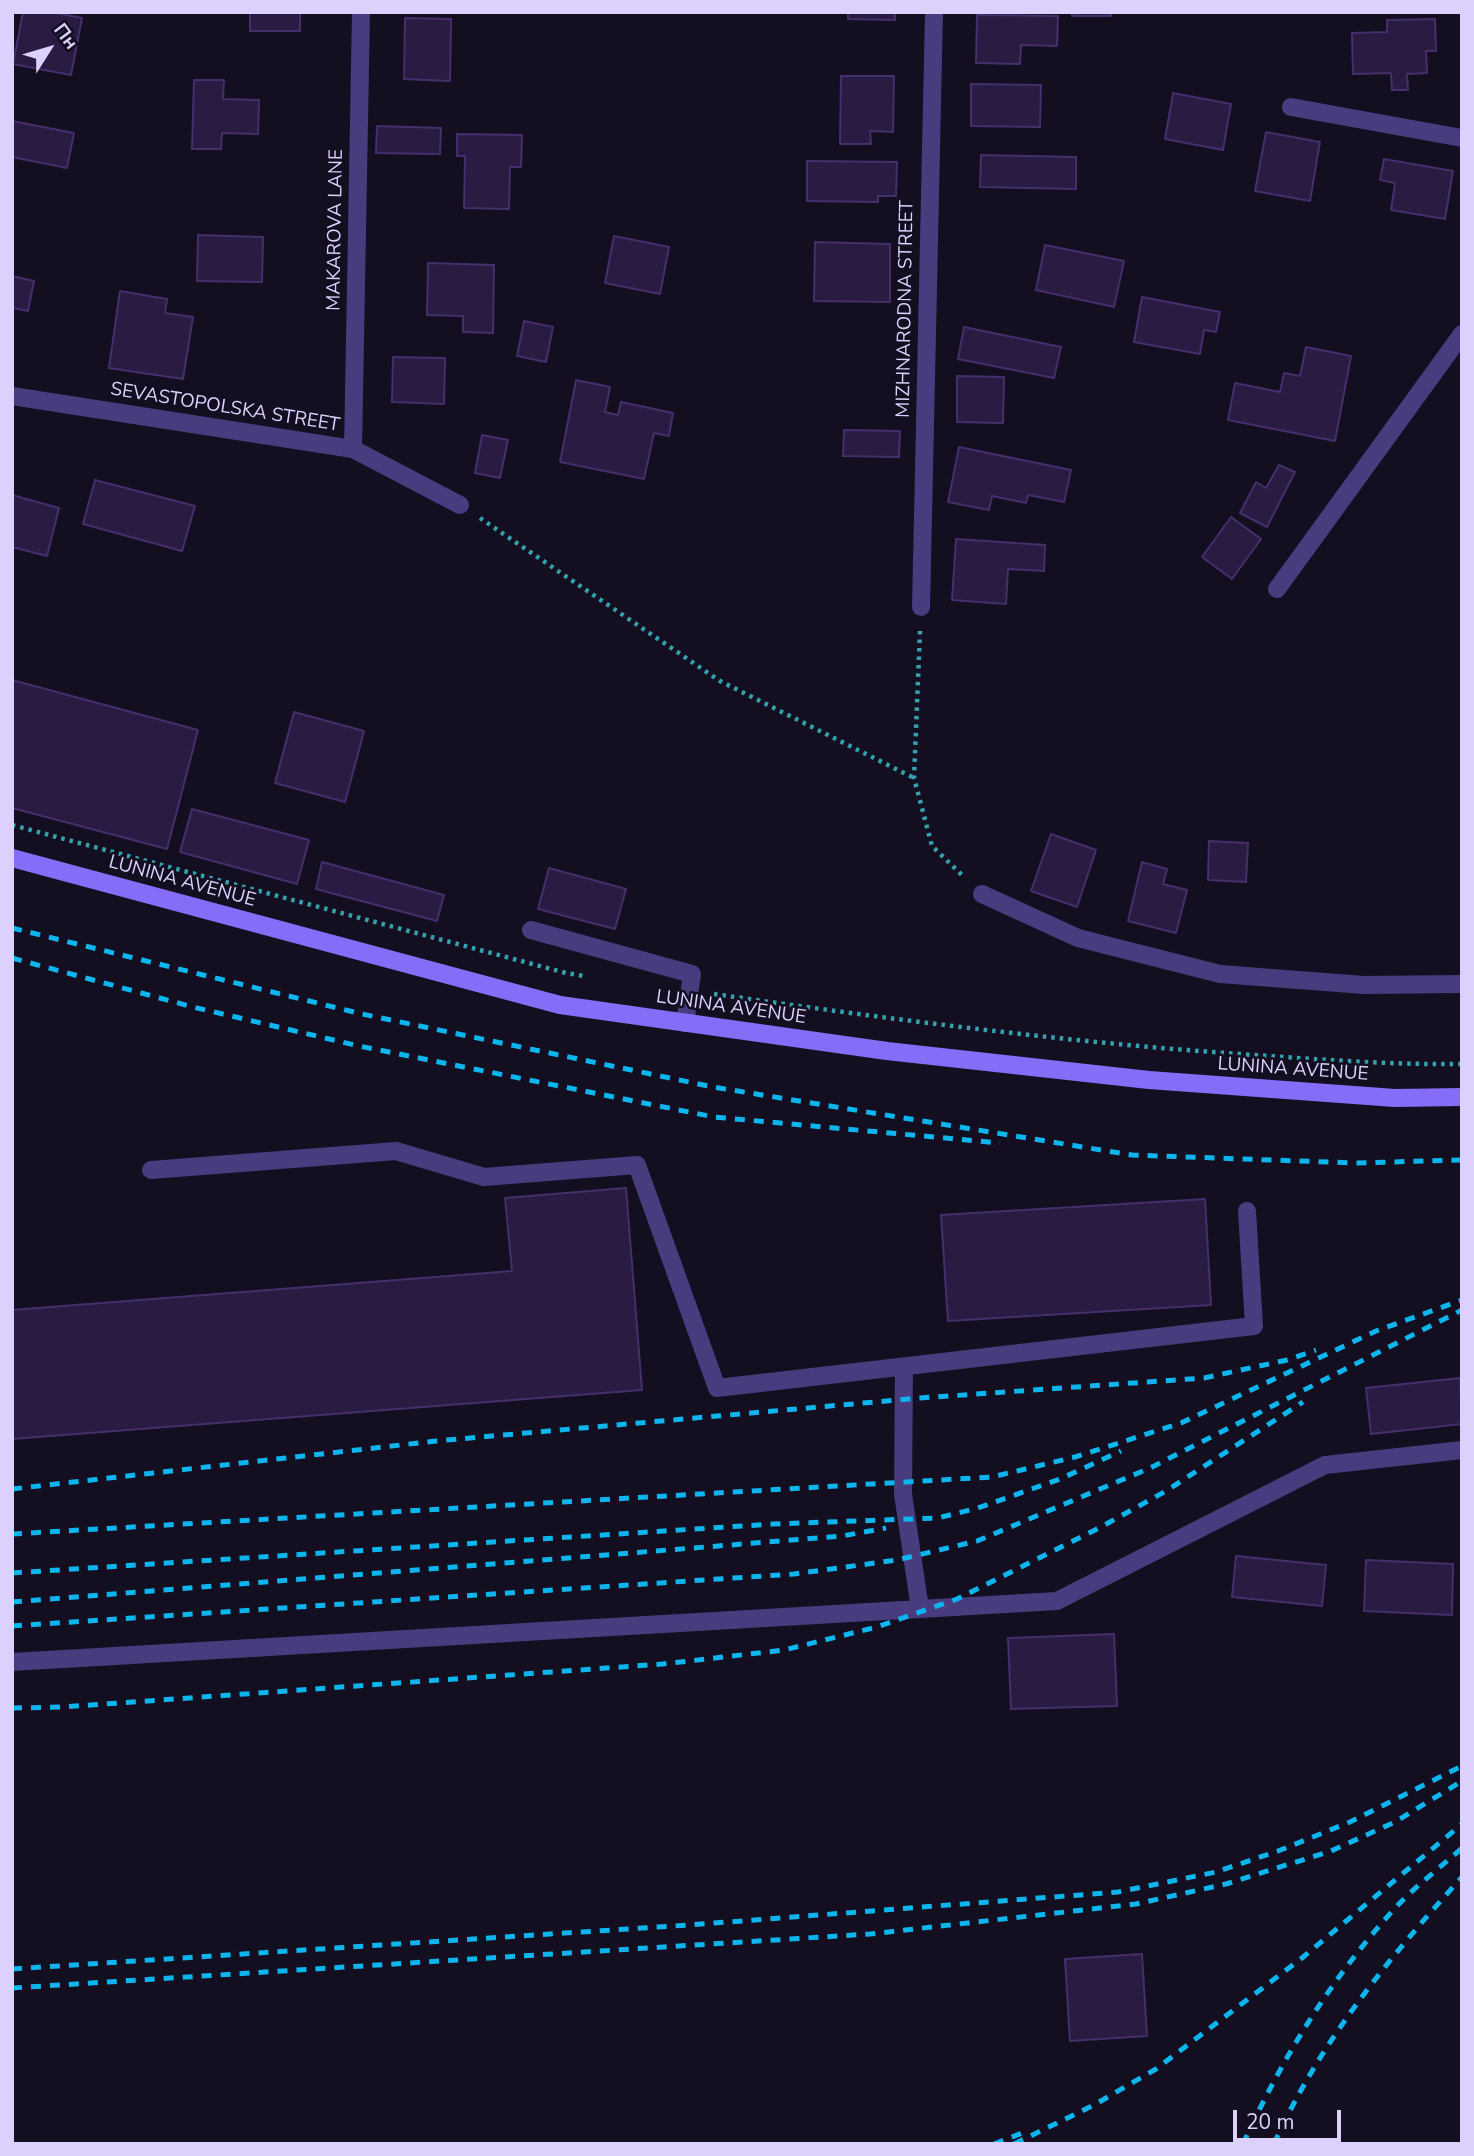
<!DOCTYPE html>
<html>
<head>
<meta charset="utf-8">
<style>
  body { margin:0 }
  #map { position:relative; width:1474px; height:2156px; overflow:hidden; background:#140e21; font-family:"Nunito Sans",sans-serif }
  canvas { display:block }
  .frame { position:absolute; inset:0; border:14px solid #dcd1fd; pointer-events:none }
  .north { position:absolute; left:14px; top:14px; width:70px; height:70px; -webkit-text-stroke:5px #140e21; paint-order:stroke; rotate:53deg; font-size:19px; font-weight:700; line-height:28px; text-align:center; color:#dcd1fd }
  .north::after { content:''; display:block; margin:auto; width:24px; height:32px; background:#dcd1fd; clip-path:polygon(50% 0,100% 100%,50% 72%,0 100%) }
  .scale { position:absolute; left:1233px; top:2110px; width:108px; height:32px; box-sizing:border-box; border:4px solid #dcd1fd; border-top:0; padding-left:9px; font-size:21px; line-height:24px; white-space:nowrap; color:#dcd1fd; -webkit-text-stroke:5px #140e21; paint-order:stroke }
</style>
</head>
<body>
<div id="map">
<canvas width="1474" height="2156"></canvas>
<div class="frame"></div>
<div class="north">Пн</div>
<div class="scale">20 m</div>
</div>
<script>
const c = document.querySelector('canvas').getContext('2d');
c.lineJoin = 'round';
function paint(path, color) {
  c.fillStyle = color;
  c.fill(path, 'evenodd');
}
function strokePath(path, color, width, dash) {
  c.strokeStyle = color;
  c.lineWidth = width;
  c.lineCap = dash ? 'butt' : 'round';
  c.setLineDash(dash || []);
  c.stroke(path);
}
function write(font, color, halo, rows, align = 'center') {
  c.font = font + ' "Nunito Sans",sans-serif';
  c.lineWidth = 5;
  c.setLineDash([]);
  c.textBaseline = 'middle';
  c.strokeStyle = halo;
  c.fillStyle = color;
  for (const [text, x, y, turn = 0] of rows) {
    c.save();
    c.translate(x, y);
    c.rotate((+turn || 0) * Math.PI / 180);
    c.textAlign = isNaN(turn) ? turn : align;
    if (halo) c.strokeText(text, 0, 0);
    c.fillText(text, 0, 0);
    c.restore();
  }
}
const building = new Path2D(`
  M23,12H52L82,18L71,75L13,64Z
  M250,12H300V31H250Z
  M848,12H895V20L848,19Z
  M1072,12H1111V16H1072Z
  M977,15L1058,16L1057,46L1021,45L1020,64L976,63Z
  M405,18L451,19L450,81L404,79Z
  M1435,19L1436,51H1426L1427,73L1407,74L1408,90H1392L1391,73L1353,74L1352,33L1387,32V20Z
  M841,76H894L893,132L870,131L871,144H840Z
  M194,80H224L223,99L259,100L258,134L222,133L221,149H192Z
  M971,84L1041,85L1040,127L971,126Z
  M1173,93L1231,104L1223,150L1165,139Z
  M12,121L74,133L67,168L12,157Z
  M377,126L441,128L440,154L376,153Z
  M1266,132L1320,142L1310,201L1255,191Z
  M457,134L522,135L521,167H510L509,209L464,208L465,156H457Z
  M981,155L1076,157V189L980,187Z
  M1384,159L1453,171L1445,219L1391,210L1395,183L1380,180Z
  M807,161L897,162L896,196H878V202L807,201Z
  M198,235L263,237L262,282L197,281Z
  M614,236L669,247L660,294L605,283Z
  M815,242L890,244V302L814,301Z
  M1045,245L1124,261L1114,307L1036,290Z
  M428,263L494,265L493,333L463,332V316L427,315Z
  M12,276L34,281L28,311L13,308L12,311Z
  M120,291L167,299L165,313L193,317L183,379L109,368Z
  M1142,297L1220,312L1216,332L1204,330L1200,354L1134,342Z
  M524,321L553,327L546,362L517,356Z
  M964,327L1061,347L1054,378L958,359Z
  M1306,347L1351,356L1335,441L1228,420L1235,383L1280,392L1284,373L1300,376Z
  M393,357L445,358L444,404L392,402Z
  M957,376L1004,377L1003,423L957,422Z
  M576,380L610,387L605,412L618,415L621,402L673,413L669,436L654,433L644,479L560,462Z
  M844,430L900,431L899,457L843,456Z
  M482,435L508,440L500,478L475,473Z
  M959,447L1071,470L1064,502L1028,495L1026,503L992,496L989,510L948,502Z
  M1279,465L1295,472L1267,527L1240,513L1256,482L1266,488Z
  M95,480L195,506L182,551L83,524Z
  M12,495L59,508L47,556L12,547Z
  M1231,517L1261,539L1232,579L1202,557Z
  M956,539L1045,545L1044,571L1008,569L1006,604L952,600Z
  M12,680L198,730L167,849L12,808Z
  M294,712L364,731L345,802L275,783Z
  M192,809L309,840L297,884L180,852Z
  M1051,834L1096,850L1077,907L1031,891Z
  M1209,841L1248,843L1246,882L1208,880Z
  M322,862L444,895L437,921L316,889Z
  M1142,862L1167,869L1163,884L1187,890L1176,933L1128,921Z
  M549,868L626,889L615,929L538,909Z
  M626,1188L642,1390L12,1439V1310L512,1271L505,1198Z
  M1205,1199L1211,1305L948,1321L941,1215Z
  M1460,1378L1462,1424L1371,1434L1366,1388Z
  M1236,1556L1326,1565L1322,1606L1232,1597Z
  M1366,1560L1453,1564L1452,1615L1364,1611Z
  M1114,1634L1117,1706L1011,1709L1008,1638Z
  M1142,1954L1147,2036L1070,2041L1065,1959Z`);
paint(building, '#291b41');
strokePath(building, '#442f6c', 2);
strokePath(new Path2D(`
  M480,518L720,681L914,778
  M920,631L914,778L932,846L963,876
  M12,825L566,973L584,976
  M714,994C889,1019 1064,1042 1240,1054C1314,1059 1387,1065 1462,1064`), '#34a2ad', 4.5, [3.5, 5]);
strokePath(new Path2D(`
  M1291,107L1462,138
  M1277,589L1462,334
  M531,930L692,974L685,1023
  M151,1170L396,1151L484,1177L637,1165L717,1388L1254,1326L1247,1211
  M904,1367L903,1494L920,1609
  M12,1662L1057,1601L1325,1465L1462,1450`), '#483c7e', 18);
strokePath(new Path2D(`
  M12,396L353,449L460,505
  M353,449L361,12
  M921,607L934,12
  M982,894L1078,938L1220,974L1364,985L1462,984`), '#483c7e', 18);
strokePath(new Path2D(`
  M12,858L560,1005L887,1051L1149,1080L1395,1098L1462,1097`), '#856df8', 18);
strokePath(new Path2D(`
  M12,928L362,1014L713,1087L1132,1155L1355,1163L1462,1160
  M12,958L193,1007L359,1046L714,1117L1000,1143
  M12,1489L436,1441L920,1398L1204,1378L1287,1360L1316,1350
  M12,1534L992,1477L1075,1457L1181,1423L1376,1331L1462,1300
  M12,1573L773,1524L938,1518L978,1508L1060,1479L1121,1451
  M12,1602L718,1546L842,1536L886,1528
  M12,1626L794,1574L897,1560L977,1541L1150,1468L1462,1310
  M12,1708L63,1707L663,1664L784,1650L877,1627L957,1599L1099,1528L1166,1491L1303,1402
  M12,1969L689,1925L1118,1892L1216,1872L1278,1851L1350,1822L1462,1766
  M12,1988L870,1934L1136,1904L1226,1884L1331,1851L1395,1822L1462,1781
  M994,2144L1022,2133
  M1014,2144L1094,2105L1156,2069L1302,1958L1462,1824
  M1243,2144C1282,2058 1333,1975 1398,1905C1417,1885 1441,1867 1462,1848
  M1274,2144C1319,2043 1388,1959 1462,1877`), '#0cb5ee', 5, [10, 9]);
write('19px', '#dcd1fd', '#140e21', [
  ["MAKAROVA LANE",336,230,-89],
  ["MIZHNARODNA STREET",906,309,-89],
  ["SEVASTOPOLSKA STREET",225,408,9],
  ["LUNINA AVENUE",182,882,15],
  ["LUNINA AVENUE",731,1008,8],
  ["LUNINA AVENUE",1293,1070,4]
]);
</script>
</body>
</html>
